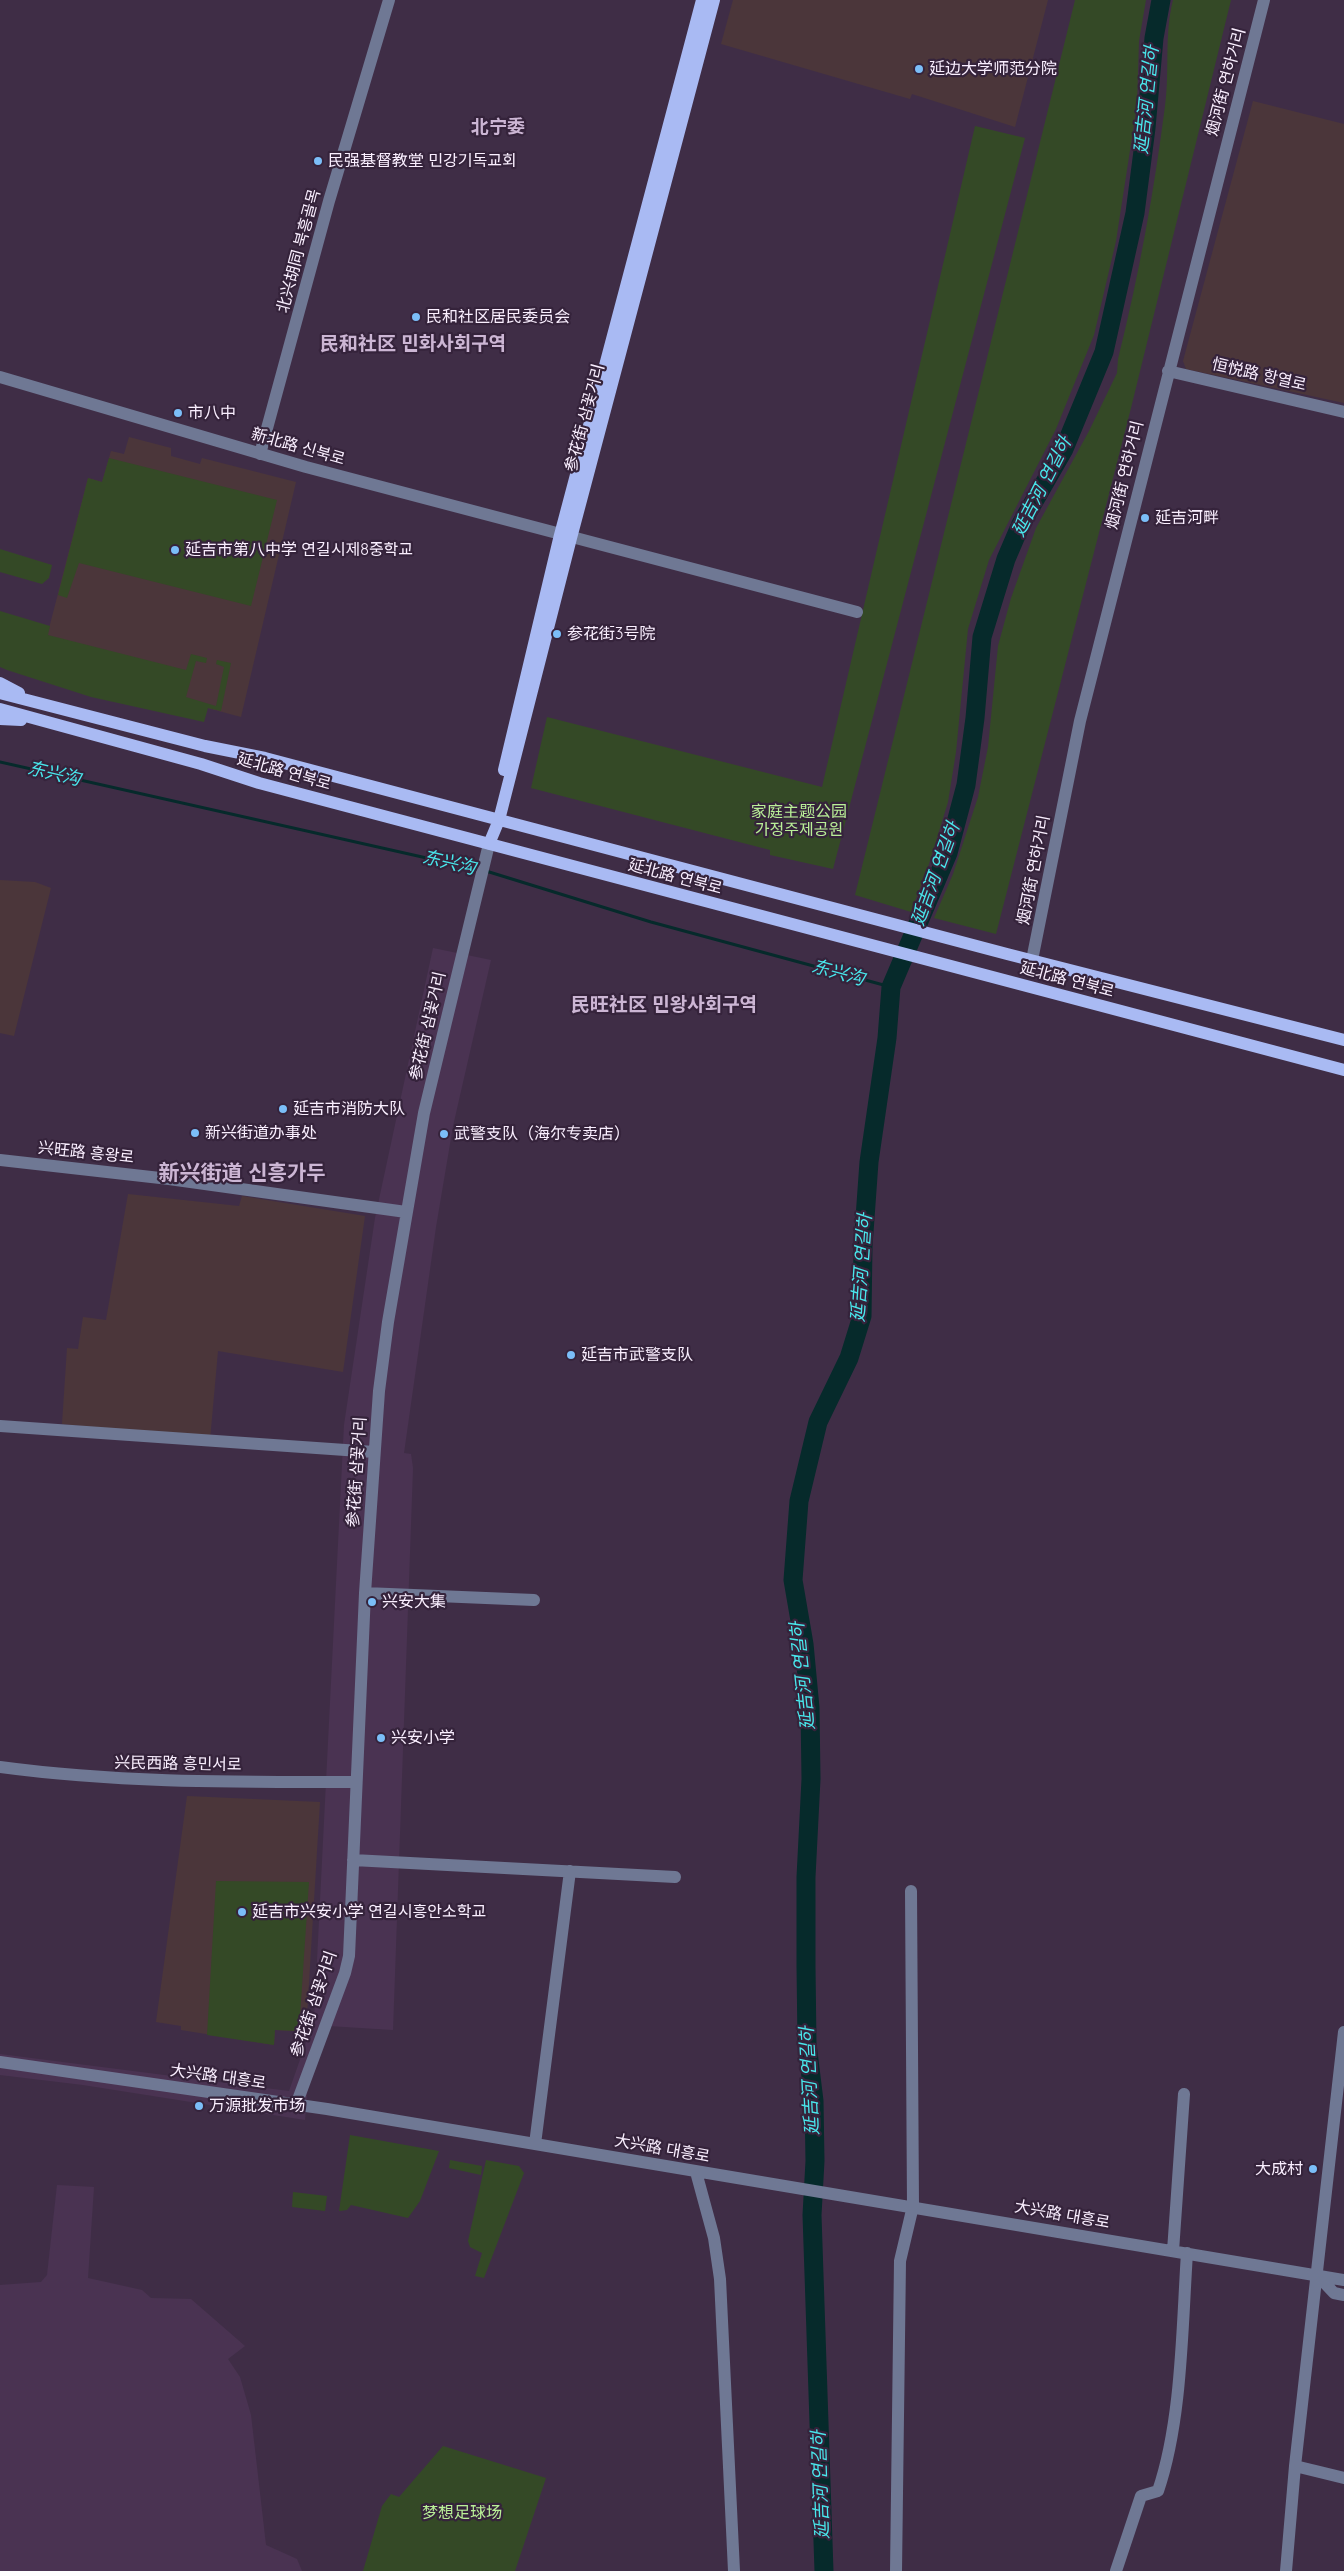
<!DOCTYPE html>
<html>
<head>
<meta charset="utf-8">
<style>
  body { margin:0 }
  canvas { display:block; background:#3f2d46 }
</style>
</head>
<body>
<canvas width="1344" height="2571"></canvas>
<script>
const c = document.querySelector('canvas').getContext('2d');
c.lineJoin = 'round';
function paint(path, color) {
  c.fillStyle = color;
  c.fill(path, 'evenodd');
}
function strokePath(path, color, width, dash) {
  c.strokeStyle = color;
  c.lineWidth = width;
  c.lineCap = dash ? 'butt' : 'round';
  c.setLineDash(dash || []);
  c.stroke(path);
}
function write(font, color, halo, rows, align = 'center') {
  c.font = font + ' Quicksand,"Noto Sans SC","Noto Sans KR",sans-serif';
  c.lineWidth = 4.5;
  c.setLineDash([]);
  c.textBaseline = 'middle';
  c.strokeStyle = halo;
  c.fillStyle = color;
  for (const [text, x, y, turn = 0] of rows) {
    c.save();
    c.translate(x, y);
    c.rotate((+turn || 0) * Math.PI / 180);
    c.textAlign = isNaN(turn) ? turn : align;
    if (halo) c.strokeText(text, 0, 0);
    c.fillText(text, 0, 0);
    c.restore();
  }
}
paint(new Path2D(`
  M433,948L491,960L453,1126L436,1227L404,1453L411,1454L413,1468L393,2030L329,2026L308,2082L305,2120L83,2085L0,2075V2054L289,2091L314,2020L344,1425L375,1218Z
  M57,2185L94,2187L88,2278L142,2290L151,2298L191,2299L245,2346L228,2359L240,2377L251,2415L266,2545L297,2559L302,2571H0V2285L41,2282L47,2275Z`), '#4a3352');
paint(new Path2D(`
  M733,0H1048L1015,127L912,94L910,99L721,44Z
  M1253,101L1344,124V403L1186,369L1183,361Z
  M129,437L171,448V456L200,464L202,458L296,482L241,717L40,663L88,478L102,482L111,451L124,454Z
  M0,880L35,882L51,888L14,1036L0,1033Z
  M128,1194L239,1206L242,1196L365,1216L343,1372L218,1351L210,1440L62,1424L67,1348L78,1349L83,1317L106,1320Z
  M187,1796L320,1802L306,2032L275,2030L274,2045L181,2030V2026L156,2022Z`), '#4b363a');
paint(new Path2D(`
  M1075,0H1146L1139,41L1137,105L1116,241L1094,335L1056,429L989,560L968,629L956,752L948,802L929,864L911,912L855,895Z
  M1173,0H1231L1131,408L996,934L934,918L953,874L978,797L988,747L998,646L1011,598L1036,528L1089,431L1117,373L1118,359C1139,275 1154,192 1165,106C1170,70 1164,35 1173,0Z
  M975,126L1025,138L833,869L770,855V850L531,788L547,717L822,787Z
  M109,458L277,500L251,606L79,563L67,598L58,595L88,478L102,482Z
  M0,549L52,565L49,578L42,584L0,572Z
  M0,611L50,626L48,635L186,670L191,654L207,658L206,663L196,661L186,697L216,706L224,667L216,664L217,660L231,663L221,711L208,708L204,722L91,697L7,670L0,667Z
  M216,1881L309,1882L299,2031L275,2030L274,2045L207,2035Z
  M350,2135L439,2151L420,2201L408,2218L351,2205L347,2210L339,2211Z
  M450,2160L482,2166L481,2175L449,2168Z
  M486,2160L519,2166L524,2173L484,2278L475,2276L482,2253L470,2247L468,2241Z
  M293,2192L327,2196L325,2211L292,2207Z
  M443,2446L546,2478L515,2571H363L382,2506L391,2494L399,2497Z`), '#344926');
strokePath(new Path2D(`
  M0,762L480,870
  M486,871L651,922L891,987`), '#062a2b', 3);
strokePath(new Path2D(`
  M824,2571L812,2215L815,2161L814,2101L807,2044L806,1966V1877L811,1779L810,1708L804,1644L793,1580L799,1501L818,1422L849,1358L862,1316L863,1246L869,1162L887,1038L891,987L948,853L966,785L975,718L982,637L1006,559L1021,524L1064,449L1104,352L1135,213L1146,128L1154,38L1161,0`), '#062a2b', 19);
strokePath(new Path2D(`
  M1168,371L1344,412
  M0,377L306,467L857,612
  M260,454L329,201L389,0
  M1032,960L1080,721L1264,0
  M0,1160L169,1179L406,1212
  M0,1426L374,1452
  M365,1593L534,1600
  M0,1767C118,1783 236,1782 355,1782
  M353,1860L675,1877
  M0,2062L327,2109L1344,2280
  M296,2105L345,1973L349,1956L365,1593L379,1391L388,1322L424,1113L489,844
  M535,2144L570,1871
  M696,2172L714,2238L720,2279L734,2571
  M1173,2251L1184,2094
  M1318,2276L1334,2293L1344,2295
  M1295,2466L1344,2478
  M896,2571L900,2261L913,2206L911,1891
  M1116,2571L1141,2496L1158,2491C1182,2421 1182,2327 1187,2253
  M1286,2571L1295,2466L1344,2032`), '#6f7894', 12);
strokePath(new Path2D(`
  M0,683L19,693
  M0,693L205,746L265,758L1007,954L1344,1040
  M0,709L201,764L259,783L1344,1070
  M0,719L21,720
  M504,770L560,535L702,0
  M489,844L499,820L571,538L714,0`), '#a9baf3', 12);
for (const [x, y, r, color] of [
  [919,69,5,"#7bbef8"],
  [318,161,5,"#7bbef8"],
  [416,317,5,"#7bbef8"],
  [178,413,5,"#7bbef8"],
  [1145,518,5,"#7bbef8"],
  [175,550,5,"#7bbef8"],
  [557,634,5,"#7bbef8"],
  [283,1109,5,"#7bbef8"],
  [195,1133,5,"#7bbef8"],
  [444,1134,5,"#7bbef8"],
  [571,1355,5,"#7bbef8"],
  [372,1602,5,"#7bbef8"],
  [381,1738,5,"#7bbef8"],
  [242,1912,5,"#7bbef8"],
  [199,2106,5,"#7bbef8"],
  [1313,2169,5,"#7bbef8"]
]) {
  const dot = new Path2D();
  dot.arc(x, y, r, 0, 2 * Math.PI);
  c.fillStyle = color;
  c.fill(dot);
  strokePath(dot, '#35233b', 2);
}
write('16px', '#faefff', '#35233b', [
  ["延边大学师范分院",929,69],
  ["民强基督教堂 민강기독교회",328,161],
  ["民和社区居民委员会",426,317],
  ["市八中",188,413],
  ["延吉河畔",1155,518],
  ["延吉市第八中学 연길시제8중학교",185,550],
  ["参花街3号院",567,634],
  ["延吉市消防大队",293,1109],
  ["新兴街道办事处",205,1133],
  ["武警支队（海尔专卖店）",454,1134],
  ["延吉市武警支队",581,1355],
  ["兴安大集",382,1602],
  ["兴安小学",391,1738],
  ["延吉市兴安小学 연길시흥안소학교",252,1912],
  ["万源批发市场",209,2106],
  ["大成村",1303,2169,"right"]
], 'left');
write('16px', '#faefff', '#35233b', [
  ["烟河街 연하거리",1226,82,-75],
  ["北兴胡同 북흥골목",299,251,-75],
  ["恒悦路 항열로",1259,375,13],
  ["参花街 삼꽃거리",585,418,-75],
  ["新北路 신북로",298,447,16],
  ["烟河街 연하거리",1125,475,-76],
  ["延北路 연북로",284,772,16],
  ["烟河街 연하거리",1034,870,-79],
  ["延北路 연북로",675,877,15],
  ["延北路 연북로",1067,980,15],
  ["参花街 삼꽃거리",428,1026,-77],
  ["兴旺路 흥왕로",86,1153,6],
  ["参花街 삼꽃거리",357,1472,-86],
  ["兴民西路 흥민서로",178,1764,1],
  ["参花街 삼꽃거리",314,2004,-71],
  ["大兴路 대흥로",218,2077,8],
  ["大兴路 대흥로",662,2149,10],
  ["大兴路 대흥로",1062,2215,10]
]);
write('16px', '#b9ef97', '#35233b', [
  ["家庭主题公园",799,812],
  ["가정주제공원",799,830],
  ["梦想足球场",462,2513]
]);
write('italic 18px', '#49e7ec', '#35233b', [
  ["延吉河 연길하",1147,100,-84],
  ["延吉河 연길하",1042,487,-63],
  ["东兴沟",54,774,13],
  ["东兴沟",449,863,13],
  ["延吉河 연길하",936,874,-70],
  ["东兴沟",838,973,15],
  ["延吉河 연길하",862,1268,-86],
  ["延吉河 연길하",803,1676,-96],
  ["延吉河 연길하",810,2081,-93],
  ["延吉河 연길하",821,2485,-92]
]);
write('bold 18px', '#ccb6d4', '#35233b', [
  ["北宁委",498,128]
]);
write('bold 19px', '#ccb6d4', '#35233b', [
  ["民和社区 민화사회구역",413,344],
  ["民旺社区 민왕사회구역",664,1005]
]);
write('bold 21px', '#ccb6d4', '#35233b', [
  ["新兴街道 신흥가두",242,1174]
]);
</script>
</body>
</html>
